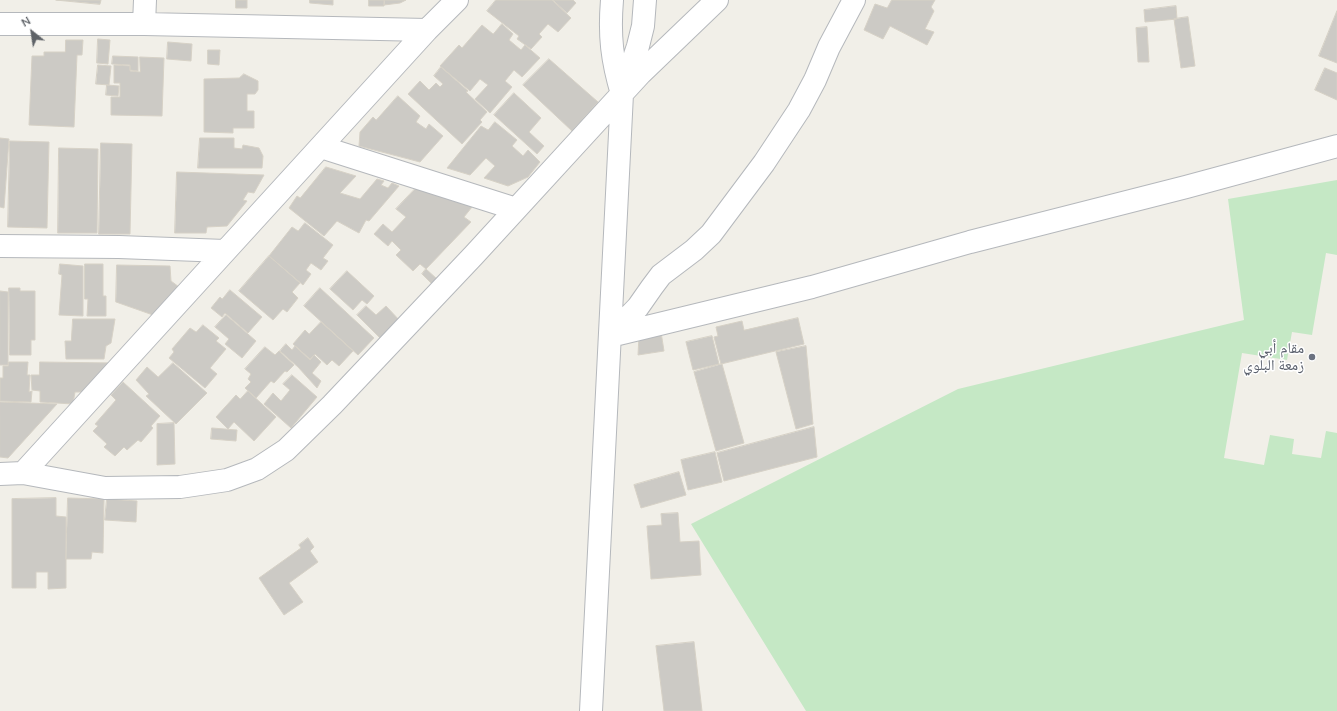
<!DOCTYPE html>
<html>
<head>
<meta charset="utf-8">
<style>
  body { margin:0 }
  #map { position:relative; width:1337px; height:711px; overflow:hidden; background:#f1efe8; font-family:Mulish,sans-serif }
  canvas { display:block }
  .north { position:absolute; left:12px; top:12px; width:40px; height:40px; -webkit-text-stroke:3px #fff; paint-order:stroke; rotate:330deg; font-size:11px; font-weight:700; line-height:16px; text-align:center; color:#5f6368 }
  .north::after { content:''; display:block; margin:auto; width:14px; height:18px; background:#5f6368; clip-path:polygon(50% 0,100% 100%,50% 72%,0 100%) }
</style>
</head>
<body>
<div id="map">
<canvas width="1337" height="711"></canvas>
<div class="north">N</div>
</div>
<script>
const c = document.querySelector('canvas').getContext('2d');
c.lineJoin = 'round';
function paint(path, color) {
  c.fillStyle = color;
  c.fill(path, 'evenodd');
}
function strokePath(path, color, width, dash) {
  c.strokeStyle = color;
  c.lineWidth = width;
  c.lineCap = dash ? 'butt' : 'round';
  c.setLineDash(dash || []);
  c.stroke(path);
}
function write(font, color, halo, rows, align = 'center') {
  c.font = font + ' Mulish,"Noto Naskh Arabic",sans-serif';
  c.lineWidth = 3;
  c.setLineDash([]);
  c.textBaseline = 'middle';
  c.strokeStyle = halo;
  c.fillStyle = color;
  for (const [text, x, y, turn = 0] of rows) {
    c.save();
    c.translate(x, y);
    c.rotate((+turn || 0) * Math.PI / 180);
    c.textAlign = isNaN(turn) ? turn : align;
    if (halo) c.strokeText(text, 0, 0);
    c.fillText(text, 0, 0);
    c.restore();
  }
}
paint(new Path2D(`
  M1337,180V255L1326,253L1312,335L1292,332L1287,360L1242,353L1224,458L1264,465L1270,435L1294,439L1292,454L1321,458L1326,431L1337,433V711H806L691,524L958,389L1244,320L1228,199Z`), '#c5e8c5');
const building = new Path2D(`
  M56,0H101L100,4Z
  M236,0H247V8H236Z
  M310,0H333V5L310,3Z
  M369,0H384V6H369Z
  M385,0H406L400,3L384,5Z
  M496,0H552L571,18L558,32L548,24L539,34L542,37L531,49L517,39L519,36L487,11Z
  M553,0H573L576,3L567,13Z
  M892,0H935L931,7L934,11L925,29L934,32L927,45L890,26L883,39L864,30L875,4L887,8Z
  M1176,6L1177,19L1145,22L1144,10Z
  M1337,11V63L1319,56Z
  M1188,17L1195,66L1181,68L1174,19Z
  M502,24L513,34L509,40L521,50L525,45L540,58L522,77L514,70L505,81L512,87L490,113L475,99L488,85L480,79L470,91L440,66L459,45L462,48L482,25L493,34Z
  M1147,27L1149,62H1138L1136,28Z
  M98,39L110,40L108,64L97,63Z
  M66,40H83L82,55H77L74,127L29,125L32,56H44V52H65Z
  M168,42L192,44L191,61L167,59Z
  M208,50H220L219,65L208,64Z
  M113,56L138,57V71L130,70V65L112,64Z
  M140,57L164,58L162,116L111,115V97H120V83H114V65L130,66V71L140,72Z
  M549,59L598,102L572,131L523,85Z
  M98,65L111,66L109,85L96,84Z
  M441,67L468,91L466,92L487,112L480,120L482,122L462,144L408,94L420,81L429,90L436,83L440,87L443,84L434,76Z
  M1325,68L1337,73V100L1315,90Z
  M244,74L258,81V90L255,94H247V111H254V128H233V133L204,132V79L239,78Z
  M107,85L119,86L118,96L106,95Z
  M514,93L541,118L529,132L544,146L537,154L494,115Z
  M398,96L420,116L416,122L426,129L429,124L443,136L420,162L359,146L360,132L373,117L376,120Z
  M495,122L517,140L512,146L523,156L528,150L540,162L528,177L508,186L484,178L495,166L486,158L470,175L447,168L481,126L488,130Z
  M0,138L9,139L4,208L0,207Z
  M200,138H234V148L242,149L243,145L259,148L263,156L262,168H198Z
  M10,141L49,142L47,228L8,227Z
  M101,143L132,144L130,234H99Z
  M59,148L98,149L97,233H58Z
  M326,167L356,176L340,193L360,199L377,179L384,181L381,185L388,188L392,183L399,186L369,221L366,220L359,233L337,221L324,236L289,208L297,196L300,198Z
  M177,172L264,175L254,193L248,192L243,200L247,201L227,226L207,227L206,233H175Z
  M416,188L472,207L464,217L471,222L426,269L420,264L413,271L396,255L401,250L392,241L388,246L374,234L383,224L392,232L406,217L396,209Z
  M305,223L333,245L323,258L328,261L321,270L311,263L306,270L311,274L303,285L269,256L292,227L298,231Z
  M269,256L300,283L292,292L298,298L287,312L283,309L273,320L239,291Z
  M60,264L83,266V316L59,315L62,275L59,274Z
  M85,264H103V296H106V316H87L88,299H85Z
  M117,265L170,266L171,281L179,287L153,315L116,302Z
  M426,269L437,279L432,284L422,274Z
  M347,271L374,296L367,304L362,300L353,310L330,289Z
  M9,288H20V291H35V340H31V355H10Z
  M320,288L374,338L358,355L304,306Z
  M230,290L262,317L248,333L225,313L222,317L211,308L220,297L222,299Z
  M0,291L8,292V365H0Z
  M366,306L376,315L386,306L401,322L382,340L357,315Z
  M226,315L256,341L242,358L225,344L229,339L215,327Z
  M798,318L804,344L721,364L714,337L718,336L716,327L742,321L744,330Z
  M73,319H115L111,343L106,346L104,359H66L65,341H71Z
  M321,322L353,351L339,366L332,360L327,365L315,354L310,359L293,344L305,330L309,334Z
  M203,325L219,338L216,341L226,349L210,368L217,374L205,388L169,358L174,352L172,349L190,328L196,332Z
  M661,332L664,351L638,355L639,335Z
  M712,336L719,364L693,370L686,342Z
  M286,344L292,350L295,346L310,360L314,355L321,362L312,373L321,381L317,388L298,367L280,351Z
  M806,346L813,424L796,429L776,352Z
  M265,347L275,355L279,351L294,365L287,372L285,371L274,383L271,381L256,398L245,388L251,382L248,379L251,374L245,369Z
  M9,362H28L27,375H30L29,392L32,391L31,402L0,401V378H3V366H8Z
  M40,362L114,363L85,392H75L73,404L40,402V391L32,390L31,375H39Z
  M173,363L207,393L176,424L146,396L149,394L136,380L147,367L158,377Z
  M722,364L744,443L716,451L694,372Z
  M292,375L317,397L291,428L264,404L273,393L281,401L290,390L283,384Z
  M123,382L160,416L151,426L153,428L141,442L138,440L127,450L124,447L115,456L104,447L107,444L93,431L98,426L95,424L116,400L111,395Z
  M248,391L276,417L254,441L234,422L228,429L216,417L236,395L240,399Z
  M0,402L57,404L8,458L0,457Z
  M174,423L175,464L157,465V424Z
  M814,427L817,457L724,481L717,453Z
  M212,428L237,430L236,441L211,439Z
  M715,452L722,482L688,490L681,460Z
  M679,472L686,495L641,508L634,485Z
  M56,498V516L66,517V588L48,589V572H36V588H12V499Z
  M68,498L104,499L103,553L92,552L91,559H66Z
  M107,499L137,501L136,522L105,520Z
  M678,513L680,542L699,541L701,575L651,579L647,526L662,525L661,514Z
  M308,538L314,547L310,551L318,562L289,583L303,602L284,615L259,578L301,548L299,545Z
  M694,642L702,711H664L656,646Z`);
paint(building, '#cccac5');
strokePath(building, '#d6d1c6', 1);
const minor = new Path2D(`
  M612,0C609,36 612,60 622,94
  M0,24H144L427,30
  M144,24L145,0
  M321,147L516,209
  M0,246L119,247L225,251
  M610,336L812,287L970,242L1186,187L1337,146
  M610,336L638,307L652,287L661,275L694,250L711,234L764,163L799,110L815,80L829,47L854,0
  M23,473L427,30L457,0
  M0,474L23,473L105,488L180,487L227,480L257,469L286,450L332,405L474,255L641,73L717,0
  M591,711L622,94L638,46L643,26L645,0`);
strokePath(minor, '#b5b8bc', 24);
strokePath(minor, '#fff', 22);
for (const [x, y, r, color] of [
  [1312,357,4,"#6b7280"]
]) {
  const dot = new Path2D();
  dot.arc(x, y, r, 0, 2 * Math.PI);
  c.fillStyle = color;
  c.fill(dot);
  strokePath(dot, '#fff', 1.5);
}
write('15px', '#5b616d', '#fff', [
  ["مقام أبي",1304,348],
  ["زمعة البلوي",1304,365]
], 'right');
</script>
</body>
</html>
